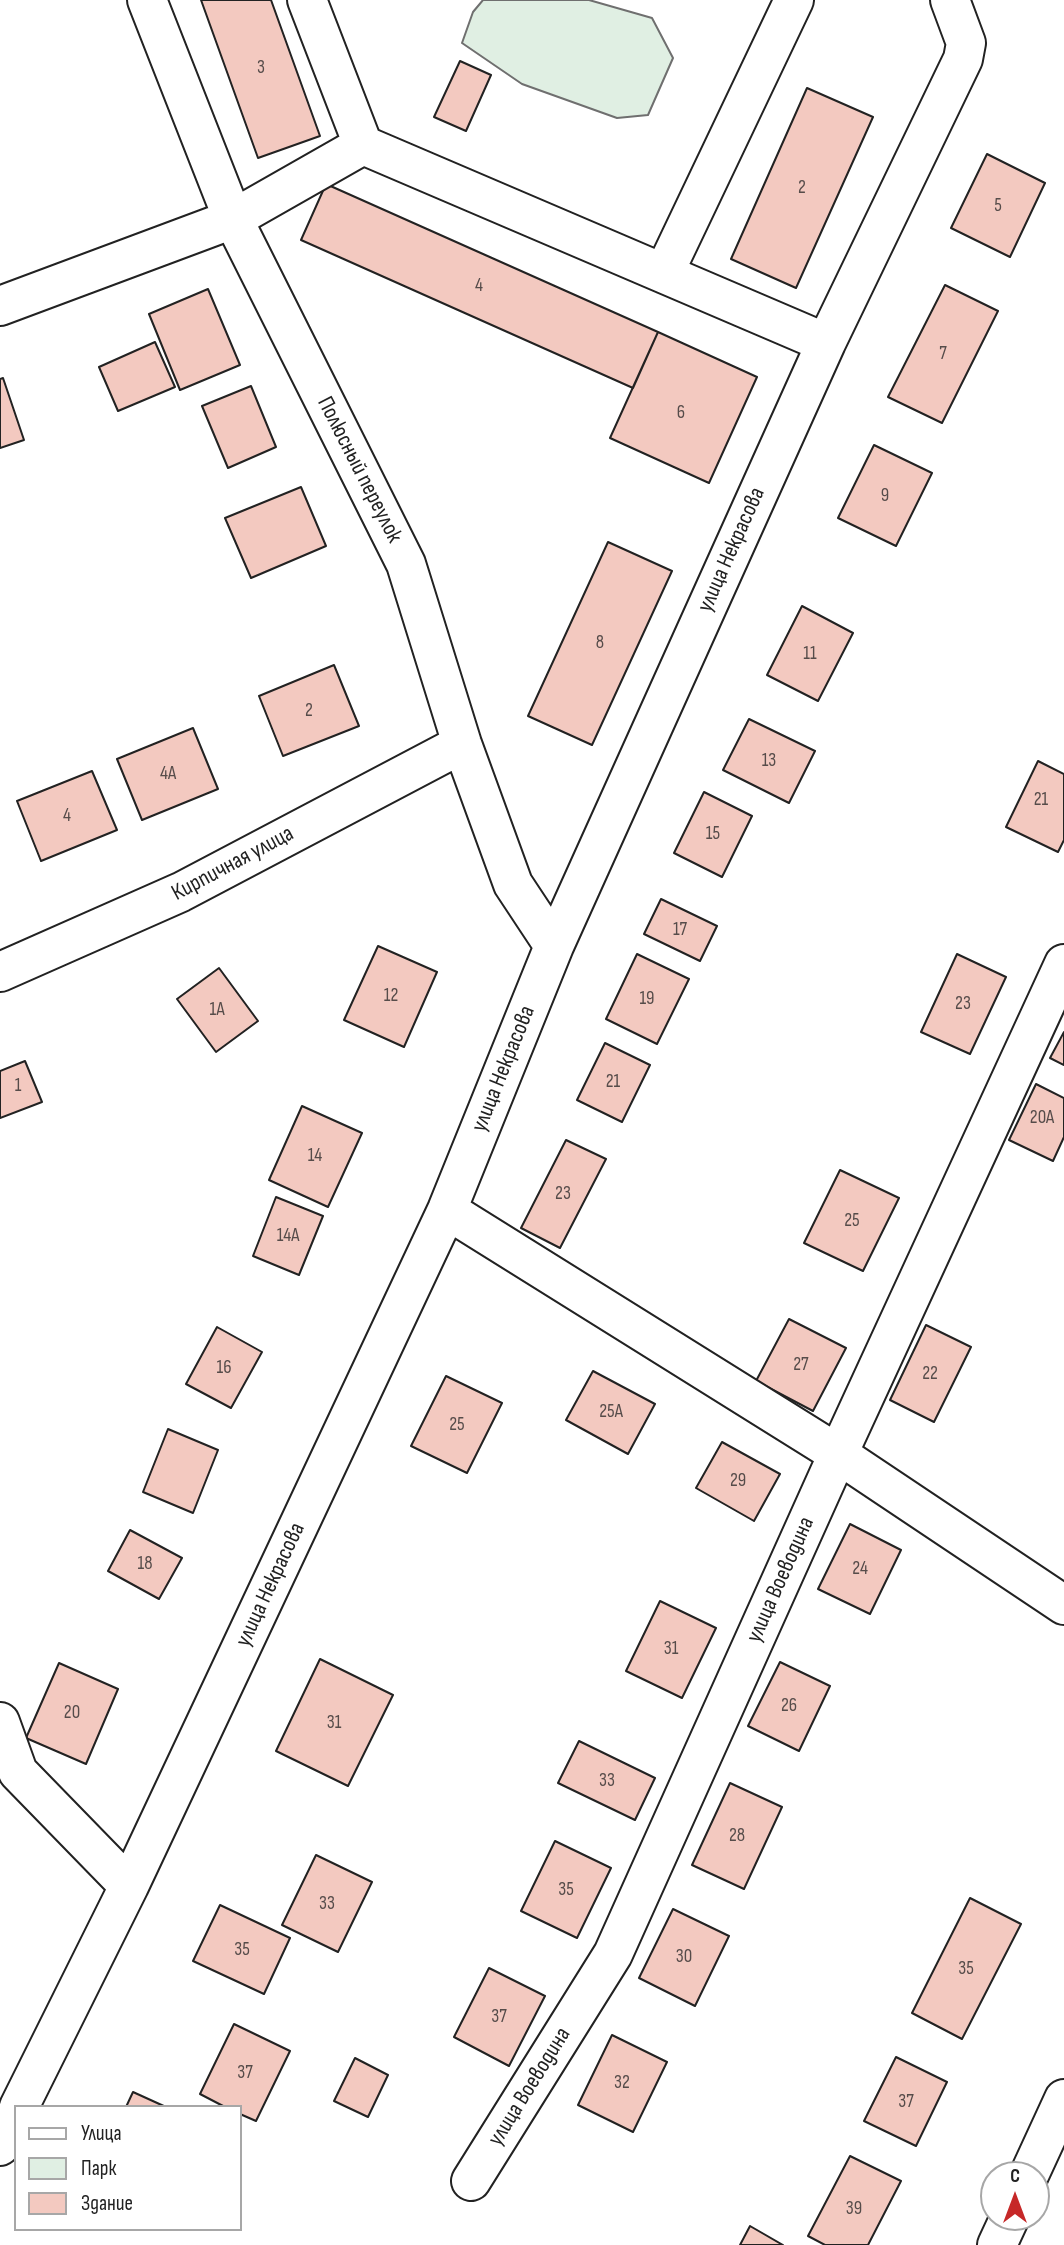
<!DOCTYPE html>
<html>
<head>
<meta charset="utf-8">
<style>
  body { margin:0 }
  #map { position:relative; width:1064px; height:2245px; overflow:hidden; background:#fff; font-family:"Sofia Sans Condensed",sans-serif }
  canvas { display:block }
  .legend { position:absolute; left:14px; top:2105px; width:228px; height:126px; box-sizing:border-box; background:#fff; border:2px solid #a7a7a7; margin:0; padding:9px 12px; list-style:none; font-size:21px; color:#222 }
  .legend li { display:flex; align-items:center; gap:14px; height:35px }
  .legend b { width:35px; border:2px solid #a7a7a7 }
  .north { position:absolute; left:980px; top:2161px; width:70px; height:70px; box-sizing:border-box; background:#fff; border:2px solid #a7a7a7; border-radius:50%; rotate:0deg; font-size:19px; font-weight:700; line-height:28px; text-align:center; color:#222 }
  .north::after { content:''; display:block; margin:auto; width:24px; height:32px; background:#c62828; clip-path:polygon(50% 0,100% 100%,50% 72%,0 100%) }
</style>
</head>
<body>
<div id="map">
<canvas width="1064" height="2245"></canvas>
<ul class="legend">
<li><b style="height:9px;background:#fff"></b>Улица</li>
<li><b style="height:19px;background:#e0efe3"></b>Парк</li>
<li><b style="height:19px;background:#f3c9c0"></b>Здание</li>
</ul>
<div class="north">С</div>
</div>
<script>
const c = document.querySelector('canvas').getContext('2d');
c.lineJoin = 'round';
function paint(path, color) {
  c.fillStyle = color;
  c.fill(path, 'evenodd');
}
function strokePath(path, color, width, dash) {
  c.strokeStyle = color;
  c.lineWidth = width;
  c.lineCap = dash ? 'butt' : 'round';
  c.setLineDash(dash || []);
  c.stroke(path);
}
function write(font, color, halo, rows, align = 'center') {
  c.font = font + ' "Sofia Sans Condensed",sans-serif';
  c.lineWidth = 5;
  c.setLineDash([]);
  c.textBaseline = 'middle';
  c.strokeStyle = halo;
  c.fillStyle = color;
  for (const [text, x, y, turn = 0] of rows) {
    c.save();
    c.translate(x, y);
    c.rotate((+turn || 0) * Math.PI / 180);
    c.textAlign = isNaN(turn) ? turn : align;
    if (halo) c.strokeText(text, 0, 0);
    c.fillText(text, 0, 0);
    c.restore();
  }
}
const green = new Path2D(`
  M483,0H589L652,18L673,58L648,115L617,118L522,84L462,43L473,12Z`);
paint(green, '#e0efe3');
strokePath(green, '#6f6f6f', 2);
const building = new Path2D(`
  M201,0H271L320,136L258,158Z
  M460,61L491,75L466,131L434,117Z
  M807,88L873,117L796,288L731,259Z
  M987,154L1045,183L1010,257L951,228Z
  M326,184L658,332L633,388L301,240Z
  M945,285L998,311L942,423L888,397Z
  M208,289L240,365L180,390L149,314Z
  M658,332L757,377L709,483L610,438Z
  M155,342L175,387L118,411L99,367Z
  M3,378L24,440L0,448V379Z
  M251,386L276,447L228,468L202,406Z
  M874,445L932,473L896,546L838,518Z
  M301,487L326,546L251,578L225,518Z
  M608,542L672,571L592,745L528,716Z
  M802,606L853,633L818,701L767,675Z
  M334,665L359,726L283,756L259,696Z
  M749,719L815,751L789,803L723,770Z
  M193,728L218,789L142,820L117,759Z
  M1038,761L1064,774V840L1058,852L1006,827Z
  M92,771L117,830L41,861L17,801Z
  M704,792L752,816L722,877L674,853Z
  M661,899L717,926L700,961L644,934Z
  M378,946L437,972L404,1047L344,1020Z
  M637,954L689,979L657,1044L606,1019Z
  M957,954L1006,977L970,1054L921,1032Z
  M219,968L258,1021L216,1052L177,999Z
  M1064,1032V1065L1050,1058Z
  M605,1043L650,1065L622,1122L577,1100Z
  M25,1061L42,1102L0,1118V1071Z
  M1036,1084L1064,1098V1137L1053,1161L1009,1140Z
  M302,1106L362,1133L328,1207L269,1180Z
  M566,1140L606,1159L560,1248L521,1228Z
  M840,1170L899,1198L863,1271L804,1243Z
  M276,1197L323,1216L299,1275L253,1256Z
  M789,1319L846,1348L813,1411L756,1381Z
  M926,1325L971,1347L934,1422L890,1400Z
  M217,1327L262,1352L231,1408L186,1384Z
  M593,1371L655,1404L628,1454L566,1420Z
  M446,1376L502,1403L467,1473L411,1446Z
  M168,1429L218,1450L193,1513L143,1492Z
  M722,1442L780,1474L754,1521L696,1488Z
  M850,1524L901,1550L870,1614L818,1589Z
  M130,1530L182,1558L159,1599L108,1571Z
  M660,1601L716,1628L682,1698L626,1671Z
  M320,1659L393,1695L348,1786L276,1751Z
  M780,1662L830,1686L799,1751L748,1726Z
  M59,1663L118,1689L86,1764L26,1738Z
  M579,1741L655,1778L635,1820L558,1783Z
  M730,1783L782,1807L744,1889L692,1865Z
  M555,1841L611,1868L577,1938L521,1911Z
  M316,1855L372,1882L338,1952L282,1925Z
  M970,1898L1021,1924L962,2039L912,2013Z
  M220,1905L290,1938L264,1994L193,1961Z
  M673,1909L729,1936L695,2006L639,1978Z
  M489,1968L545,1996L509,2066L454,2037Z
  M234,2024L290,2051L256,2121L240,2114V2107H225L200,2094Z
  M612,2035L667,2062L633,2132L578,2105Z
  M896,2057L947,2082L916,2146L864,2121Z
  M355,2058L388,2075L368,2117L334,2101Z
  M133,2092L166,2107H126Z
  M850,2156L901,2181L868,2245H825L808,2236Z
  M750,2226L783,2245H740Z`);
paint(building, '#f3c9c0');
strokePath(building, '#222', 2);
const minor = new Path2D(`
  M147,0L233,219L406,564L462,744L513,884L554,946
  M307,0L363,145L826,343
  M664,273L794,0
  M0,306L233,219L363,145
  M0,972L181,892L462,744
  M447,1210L838,1454L1064,1605
  M0,1722L18,1772L129,1886
  M19,2107L129,1886L447,1210L554,946L826,343L963,59L966,43L950,0
  M0,2146L16,2114
  M1029,2175L1064,2099
  M471,2181L613,1954L838,1454L1064,964
  M997,2245L1010,2217`);
strokePath(minor, '#222', 42);
strokePath(minor, '#fff', 38);
write('19px', '#564c4a', null, [
  ["3",261,68],
  ["2",802,188],
  ["5",998,206],
  ["4",479,286],
  ["7",943,354],
  ["6",681,413],
  ["9",885,496],
  ["8",600,643],
  ["11",810,654],
  ["2",309,711],
  ["13",769,761],
  ["4А",168,774],
  ["21",1041,800],
  ["4",67,816],
  ["15",713,834],
  ["17",680,930],
  ["12",391,996],
  ["19",647,999],
  ["23",963,1004],
  ["1А",217,1010],
  ["21",613,1082],
  ["1",18,1086],
  ["20А",1042,1118],
  ["14",315,1156],
  ["23",563,1194],
  ["25",852,1221],
  ["14А",288,1236],
  ["27",801,1365],
  ["16",224,1368],
  ["22",930,1374],
  ["25А",611,1412],
  ["25",457,1425],
  ["29",738,1481],
  ["18",145,1564],
  ["24",860,1569],
  ["31",671,1649],
  ["26",789,1706],
  ["20",72,1713],
  ["31",334,1723],
  ["33",607,1781],
  ["28",737,1836],
  ["35",566,1890],
  ["33",327,1904],
  ["35",242,1950],
  ["30",684,1957],
  ["35",966,1969],
  ["37",499,2017],
  ["37",245,2073],
  ["32",622,2083],
  ["37",906,2102],
  ["39",854,2209]
]);
write('23px', '#222', '#fff', [
  ["Полюсный переулок",359,470,63],
  ["улица Некрасова",732,550,-66],
  ["Кирпичная улица",233,864,-28],
  ["улица Некрасова",504,1069,-68],
  ["улица Воеводина",781,1580,-66],
  ["улица Некрасова",271,1585,-65],
  ["улица Воеводина",530,2087,-58]
]);
</script>
</body>
</html>
